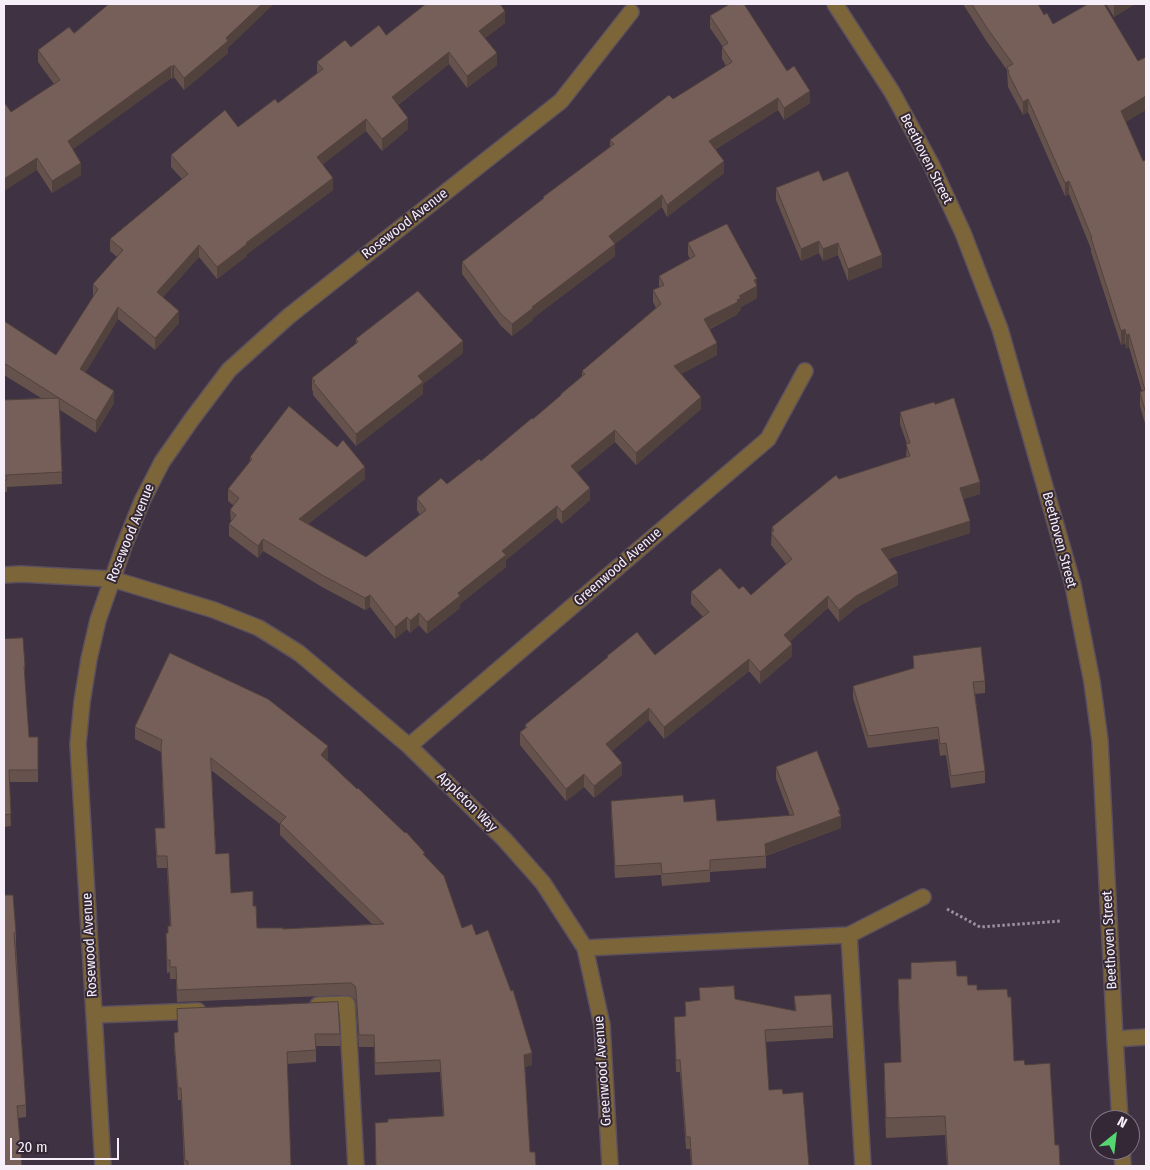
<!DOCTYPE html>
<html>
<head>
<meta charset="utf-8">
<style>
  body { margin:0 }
  #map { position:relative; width:1150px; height:1170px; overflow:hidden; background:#3f3242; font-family:"Fira Sans Condensed",sans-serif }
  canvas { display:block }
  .frame { position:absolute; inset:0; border:5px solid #f6eef8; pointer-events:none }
  .north { position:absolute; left:1090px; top:1110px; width:50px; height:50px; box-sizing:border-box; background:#342837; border:1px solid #827784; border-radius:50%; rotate:29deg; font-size:14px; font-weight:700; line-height:20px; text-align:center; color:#f6eef8 }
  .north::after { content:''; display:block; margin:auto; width:18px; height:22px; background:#55d671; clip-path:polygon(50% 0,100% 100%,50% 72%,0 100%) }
  .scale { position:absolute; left:10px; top:1138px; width:109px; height:22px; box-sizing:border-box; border:2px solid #f6eef8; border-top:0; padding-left:6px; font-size:15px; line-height:18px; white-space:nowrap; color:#f6eef8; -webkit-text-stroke:4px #342837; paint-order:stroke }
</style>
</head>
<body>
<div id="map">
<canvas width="1150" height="1170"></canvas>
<div class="frame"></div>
<div class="north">N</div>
<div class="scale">20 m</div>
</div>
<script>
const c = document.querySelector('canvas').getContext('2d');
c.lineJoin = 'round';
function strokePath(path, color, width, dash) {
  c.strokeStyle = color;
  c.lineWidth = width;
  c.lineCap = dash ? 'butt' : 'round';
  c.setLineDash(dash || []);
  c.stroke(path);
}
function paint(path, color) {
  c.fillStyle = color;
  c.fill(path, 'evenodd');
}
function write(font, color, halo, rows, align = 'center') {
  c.font = font + ' "Fira Sans Condensed",sans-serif';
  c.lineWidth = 4;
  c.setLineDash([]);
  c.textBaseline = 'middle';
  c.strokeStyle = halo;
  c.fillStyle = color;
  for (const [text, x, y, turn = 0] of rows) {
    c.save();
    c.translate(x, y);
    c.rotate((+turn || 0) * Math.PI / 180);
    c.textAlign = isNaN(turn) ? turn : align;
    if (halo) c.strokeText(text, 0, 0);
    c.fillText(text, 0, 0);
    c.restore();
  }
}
const minor = new Path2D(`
  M835,4L892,92L931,164L963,233L1000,329L1073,585L1092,682L1100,741L1115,1039L1120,1120
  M4,575L21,574L112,579L214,610L259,628L299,653L409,746L504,839L543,883L585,948L849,935L923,897
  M409,746L768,439L805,371
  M849,935L863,1166
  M585,948L602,1025L610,1166
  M318,1005L347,1004L356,1166
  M94,1015L198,1011
  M1115,1039L1146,1037
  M1122,1150L1123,1166
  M103,1166L78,744L82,702L89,659L98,620L124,546L142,501L162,462L192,419L229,370L289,316L561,101L631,12`);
strokePath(minor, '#5c505f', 18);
strokePath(new Path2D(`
  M947,909L980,927L1061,921`), '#9c919e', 3, [2.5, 2.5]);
strokePath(minor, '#7c6639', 15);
paint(new Path2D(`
  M500,4L505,23L485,38L497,65L467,88L449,64L398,105L408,129L382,151L366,131L322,164L333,190L247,254V256L217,279L199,257L163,297L179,323L155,350L118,319L85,373L114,403L96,433L60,410L62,484L7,487V492H4V400L41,398L4,375V321L56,355L94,297L93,296V284L117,257L110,251V239L182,179L171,167V155L238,127L278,103L317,73V62L351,47L386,35Z
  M963,4H1038L1044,15L1053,24L1126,122L1143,161L1146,160V427L1140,406V392L1142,391L1129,347L1126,348L1125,343L1121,345L1091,252V249L1069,194L1065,196L1028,112L1023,115L1008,87L1007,70L987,42Z
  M1106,4H1135L1114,17Z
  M710,16L787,71L810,103L784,120L778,110L716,149L724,173L667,217L662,207L615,244V256L533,318V320L512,336L501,326L462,274V262L543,199V197L610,147V140L726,66L722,59V47H723L710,28Z
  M74,33L228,48V53L184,90L174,77L172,79L171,78L73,149L81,175L52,193L37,170L11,112L54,84L38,62V50Z
  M823,181L882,267L848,281L838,255L823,261L819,253L801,261L776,200V188Z
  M688,243L757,285V298L741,307V310L738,312V314L710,329L717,355L681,374L701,409L636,465L615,442L577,473L590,500L562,524L557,518L506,560V567L460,604V608L427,634L419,625L410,633L407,629L395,639L370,607L365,610L322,587L263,551L258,558L229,536V524L231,522L230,510L234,506L228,501V489L250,461V457L365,479L308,524L366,557L420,515L417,510V498L447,484L481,461L561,396V394L582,376V371L656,308L653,302V290L659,287V276L690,259L688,255Z
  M356,339L463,353L423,384V394L356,446L313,395V391L312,390V378L356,344Z
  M900,412L980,494L963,499L970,533L888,559L898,585L856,608L839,622L828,608L790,641L792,656L760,684L749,671L664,739L649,720L612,751L622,775L594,798L584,787L566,801L520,745V732L525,729V725L607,658V656L655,655L703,617L691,604V592L739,589L751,595L786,564L771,545L772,527L839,479L906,457L907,444L900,424Z
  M4,639L25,666V678H24L29,737H38V782H9L11,826L4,827Z
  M913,656L985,681V693L975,694L985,771V783L951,788L946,755L940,756L938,739L868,748L853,698V686L913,669Z
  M135,727L328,758L327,760L425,856L462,928L476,935L532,1065L525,1067L530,1152L536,1166H376L375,1123L388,1122L443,1116L440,1072L375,1075L374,1047H359L356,1003L355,999L351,996L347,995L177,1002L176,979H170V972L167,973L166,933H168L170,926L167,868H157L155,840V828H164L161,752L135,739ZM211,770L280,824V835L372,924L283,929L257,928L253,906L231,893L216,854Z
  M776,767L840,815L841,828L766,856V868L710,872V882L662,886L661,875L615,878L611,813V801L684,802L717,821L790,816L776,779Z
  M4,895L16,933V945L26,1105V1117L18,1118L4,1166Z
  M957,976L968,985L977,990L1014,1061L1025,1065L1055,1145L1060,1166H947L945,1135L886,1138L884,1082V1063L901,1062L898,999V979Z
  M699,988L735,999L795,1011L794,996L833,1026V1038L765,1042L769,1090L783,1094L809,1166H691L690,1149H686L680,1072H676L674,1017L685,1016V1002L700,1000Z
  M177,1009L340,1034V1046H316V1062L287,1064L291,1166H184L181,1100H178L174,1045V1033L178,1032Z`), '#65524c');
paint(new Path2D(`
  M262,4H274L228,48V53L184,90V78Z
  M1115,4H1135L1114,17V5Z
  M505,11V23L479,43V31Z
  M449,52V64L392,109V97Z
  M497,53V65L467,88V76Z
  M174,65V77L172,79V67Z
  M171,66V78L68,153V141Z
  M810,91V103L784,120V108Z
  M1146,96V110L1121,125V111Z
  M778,98V110L709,153V141Z
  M1028,99V112L1023,115V102Z
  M408,118V129L382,151V139Z
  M366,119V131L317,169V157Z
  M37,158V170L4,191V179Z
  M724,161V173L667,217V205Z
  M81,163V175L52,193V181Z
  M333,178V190L247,254V256L217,279V267L246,243Z
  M1069,181V194L1065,196V183Z
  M662,195V207L610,248L615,244V256L533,318V320L512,336V324L609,236Z
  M819,241V253L801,261V249Z
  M838,243V255L823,261V249Z
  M199,245V257L157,304V292Z
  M882,255V267L848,281V269Z
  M757,279V298L741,307V310L738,312V314L704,331V319L737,300L739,296L754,280Z
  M118,307V319L80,381V369Z
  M179,311V323L155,350V338Z
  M1125,329V343L1121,345V331Z
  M1129,334V347L1126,348V335Z
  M463,341V353L423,384V394L356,446V434L418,376Z
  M717,343V355L674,378V366Z
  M114,391V403L96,433V421Z
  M701,397V409L636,465V453Z
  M615,430V442L571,478V466Z
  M365,467V479L299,531V519Z
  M980,482V494L960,500V488Z
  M590,488V500L562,524V512Z
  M557,506V518L506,560V567L460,604V608L427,634V622L502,551Z
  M970,521V533L881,561V549Z
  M263,539V551L258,558V546Z
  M898,573V585L856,608L839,622V610L856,596Z
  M370,595V607L365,610V598Z
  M828,596V608L784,647V635Z
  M419,613V625L410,633V621Z
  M407,617V629L395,639V627Z
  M792,644V656L760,684V672Z
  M749,659V671L664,739V727Z
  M649,708V720L606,756V744Z
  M328,746V758L321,767V755Z
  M622,763V775L594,798V786Z
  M584,774V787L566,801V789Z
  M840,810L841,828L765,856V844Z
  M532,1053V1065L524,1067V1055Z`), '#52423e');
const building = new Path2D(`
  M109,4H262L226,38L228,41L184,78L174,65L172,67L171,66L68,141L81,163L52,181L37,158L4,179V102L11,112L60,80L38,50L69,27L74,33Z
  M426,4H500L505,11L479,31L497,53L467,76L449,52L392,97L408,118L382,139L366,119L317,157L333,178L246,243L247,244L217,267L199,245L157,292L179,311L155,338L118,307L80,369L114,391L96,421L59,398L62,472L6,475L7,480H4V400L59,398L4,363V321L56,355L98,289L93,284L123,250L110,239L188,174L171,155L225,110L238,127L275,99L278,103L323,69L317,62L345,40L351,47L379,25L386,35Z
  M730,4H744L787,71L794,66L810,91L784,108L778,98L709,141L724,161L667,205L662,195L609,236L615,244L532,307L533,308L512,324L501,314L462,262L544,198L543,197L614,144L610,140L669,95L673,99L732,62L722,47L728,43L710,16Z
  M972,4H1038L1044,15L1047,13L1053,24L1088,4H1104L1138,61L1146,57V96L1121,111L1143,161L1146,160V414L1140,392L1145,390L1129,334L1126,335L1125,329L1121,331L1091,238H1092L1069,181L1065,183L1028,99L1023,102L1008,73L1009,72L1007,67L1013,64L987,28Z
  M819,171L823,181L848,171L882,255L848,269L838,243L823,249L819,241L801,249L776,188Z
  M727,224L757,279L754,280L757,286L739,296L741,298L737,300L738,302L704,319L717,343L674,366L701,397L636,453L615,430L571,466L590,488L562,512L557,506L502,551L506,555L458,593L460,596L427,622L419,613L410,621L407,617L395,627L370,595L365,598L322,575L263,539L258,546L229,524L236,515L230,510L239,498L228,489L252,459L250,457L289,406L337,447L343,440L365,467L299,519L366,557L426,510L417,498L441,478L447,484L479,459L481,461L532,418L533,419L561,395V394L585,374L582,371L661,304L653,290L664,285L659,276L695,256L688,243Z
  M418,291L463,341L418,376L423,382L356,434L313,382L315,381L312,378L358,342L356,339Z
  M954,398L980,482L960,488L970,521L881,549L898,573L856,596L839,610L828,596L784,635L792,644L760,672L749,659L664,727L649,708L606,744L622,763L594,786L584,774L566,789L520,732L527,727L525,725L608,657L607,656L637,632L655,655L709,612L691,592L720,568L739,589L743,586L751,595L792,559L771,533L774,531L772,527L836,475L839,479L910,456L906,444L910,443L900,412L934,402L935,404Z
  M23,638L25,666H24L29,737H38V770H9L11,814L4,815V639Z
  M981,647L985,681L973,682L985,771L951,776L946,743L940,744L938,727L868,736L853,686L914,668L913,656Z
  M170,653L268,699L328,746L321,755L357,789L358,788L405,833L406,832L425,853L423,854L444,876L462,928L472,924L476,935L488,930L511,991L513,990L532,1053L524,1055L530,1152H535L536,1166H376L375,1123L388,1122V1119L444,1116L440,1060L375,1063L374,1035H359L356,991L355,986L351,983H347L177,990L176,967H170V960H167L166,933H168V926H171L167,856H157L155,828H165L161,747L162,740L135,727ZM211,758L286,817L280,823L384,924L283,929V928H257L256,906H253V891L231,893L229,853L216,854Z
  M817,751L840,810L838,811L841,816L765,844L766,856L710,860V870L662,874L661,863L615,866L611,801L683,795L684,802L715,799L717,821L794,815L776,767Z
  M4,895H13L16,933H14L26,1105L17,1106L22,1166H4Z
  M956,961L957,976H967L968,985H977V990L1007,989L1008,997H1011L1014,1061L1024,1060L1025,1065L1050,1063L1055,1145H1059L1060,1166H948L945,1116L886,1118L884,1063L901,1062L898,979H911V963Z
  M734,986L735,999L796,1011L794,996L831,994L833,1026L765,1030L769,1090L782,1089L783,1094L803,1092L809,1166H692L690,1137H686L680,1060H676L674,1017L686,1016L685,1002L700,1000L699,988Z
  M338,1002L340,1034H315L316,1050L287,1052L291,1166H188V1161H185L181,1088H178L175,1052L174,1033L178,1032L177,1009Z`);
paint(building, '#755f58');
strokePath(building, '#52423e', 1);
write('14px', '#f6eef8', '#342837', [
  ["Beethoven Street",926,159,63],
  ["Rosewood Avenue",405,224,-38],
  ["Rosewood Avenue",131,533,-68],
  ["Beethoven Street",1059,540,75],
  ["Greenwood Avenue",618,567,-41],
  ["Appleton Way",467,802,45],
  ["Beethoven Street",1110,940,-93],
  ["Rosewood Avenue",90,945,-93],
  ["Greenwood Avenue",603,1071,-94]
]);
</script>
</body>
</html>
